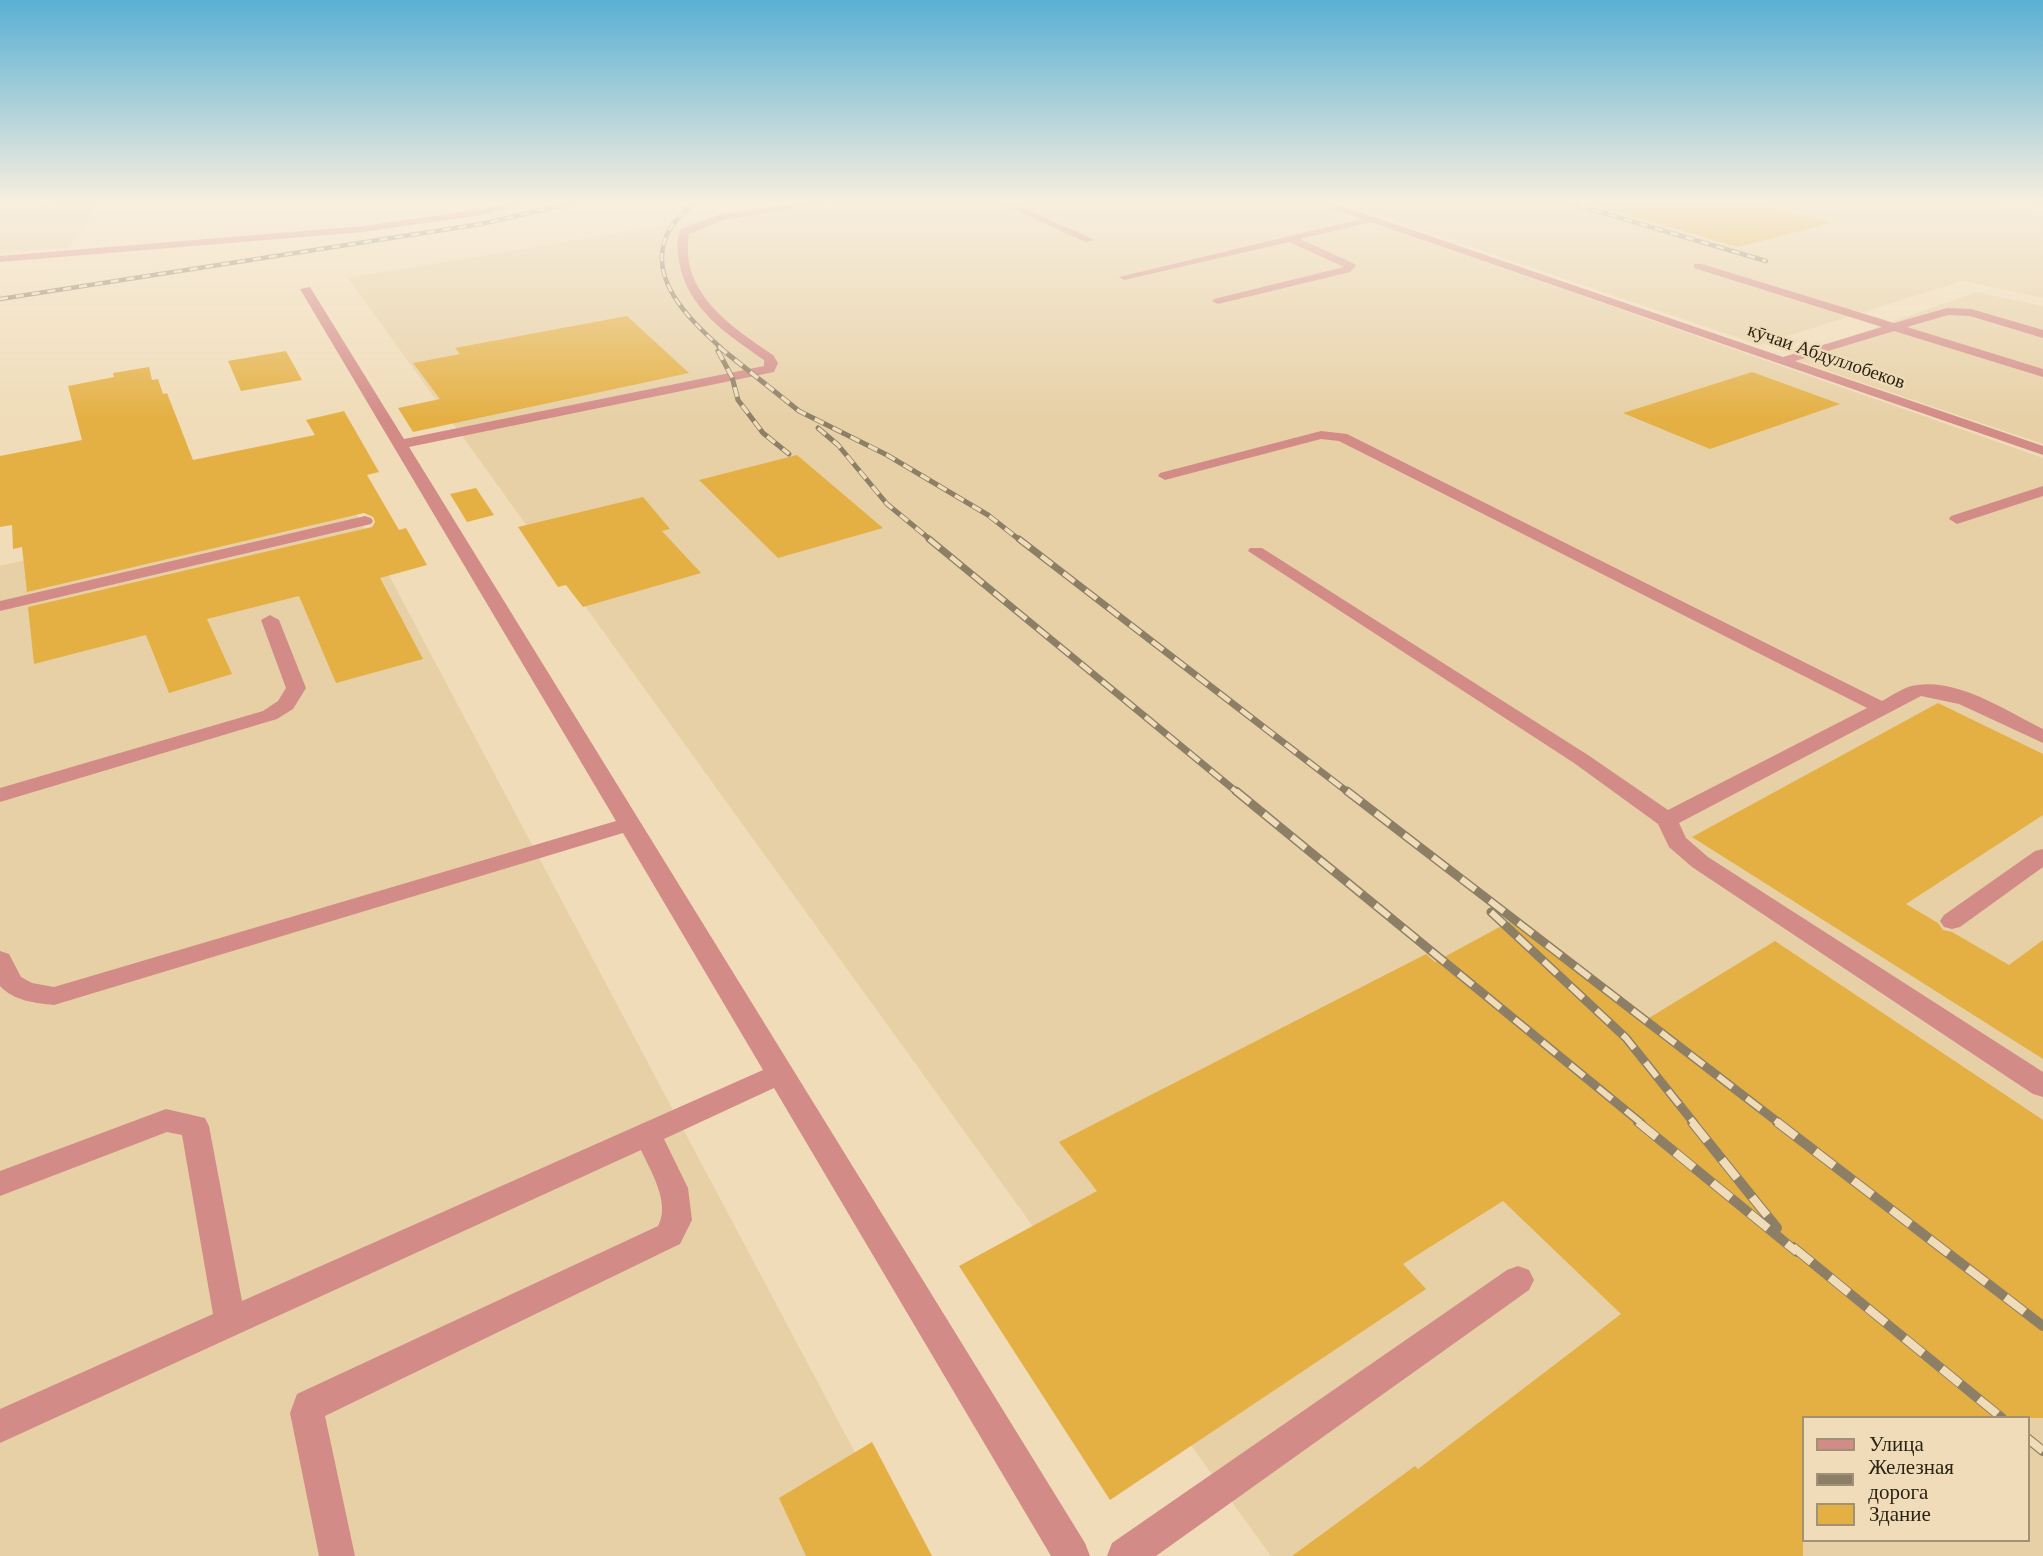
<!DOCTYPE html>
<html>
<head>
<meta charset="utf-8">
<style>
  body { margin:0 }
  #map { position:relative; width:2043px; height:1556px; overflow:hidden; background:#f0dcb8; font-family:"Times New Roman",serif }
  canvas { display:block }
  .legend { position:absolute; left:1802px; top:1416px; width:228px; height:126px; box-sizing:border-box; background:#f0dcb8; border:2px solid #a19277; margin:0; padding:9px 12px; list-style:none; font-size:21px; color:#2b2416 }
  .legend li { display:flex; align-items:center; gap:14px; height:35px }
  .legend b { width:35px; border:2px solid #a19277 }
</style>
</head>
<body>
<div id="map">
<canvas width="2043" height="1556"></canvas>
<ul class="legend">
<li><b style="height:9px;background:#d38b88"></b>Улица</li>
<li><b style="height:9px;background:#8d7f66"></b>Железная дорога</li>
<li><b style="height:19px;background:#e4b044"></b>Здание</li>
</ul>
</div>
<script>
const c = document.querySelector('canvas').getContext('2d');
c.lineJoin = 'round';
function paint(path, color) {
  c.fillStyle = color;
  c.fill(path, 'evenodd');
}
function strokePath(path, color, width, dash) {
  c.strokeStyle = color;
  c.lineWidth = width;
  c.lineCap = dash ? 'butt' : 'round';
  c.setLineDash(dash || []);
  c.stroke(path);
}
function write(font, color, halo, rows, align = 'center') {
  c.font = font + ' "Times New Roman",serif';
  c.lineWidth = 5;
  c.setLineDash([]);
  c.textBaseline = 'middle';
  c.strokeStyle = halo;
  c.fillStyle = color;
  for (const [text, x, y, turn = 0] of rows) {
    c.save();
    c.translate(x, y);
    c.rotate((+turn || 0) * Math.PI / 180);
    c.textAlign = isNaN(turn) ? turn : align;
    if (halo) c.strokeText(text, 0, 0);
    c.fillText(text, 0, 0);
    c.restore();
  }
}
paint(new Path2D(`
  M68,201H102L69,248L0,253V209Z
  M847,201H1312L2043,458V1556H1271L348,278L770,208ZM1803,1418H2027V1540H1803Z
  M1335,201H1992L2043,213V298L1962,281L1759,345Z
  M1976,292L2043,306V444L1790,358Z
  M342,487L910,1556H0V566Z`), '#e7d0a6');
paint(new Path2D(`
  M1605,201H1746L1831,223L1738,247L1604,208Z
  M627,316L689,373L413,432L398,408L440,399L413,363L460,354L455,348Z
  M286,351L302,380L241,391L228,361Z
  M149,367L152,380L158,379L163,394L167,393L193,460L315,435L306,420L344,411L379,472L367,475L399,530L406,528L427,565L380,578L423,659L336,683L299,596L207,619L232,674L169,693L146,635L34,664L28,607L372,527L375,522L373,517L364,513L27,592L22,547L13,549L12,525L0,527V456L82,440L68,386L114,377L113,373Z
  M1752,372L1840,404L1710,449L1623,413Z
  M797,455L883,528L778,558L699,480Z
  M476,488L494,515L467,522L450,494Z
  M643,497L670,529L662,531L701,573L583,607L566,585L558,587L518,527Z
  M1938,703L2043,754V815L1906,904L1938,923L1943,930L1952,932L2009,965L2043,940V1059L1692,837Z
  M1518,917L1649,1018L1775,941L2043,1120V1418H1803V1556H1292L1415,1466L1418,1469L1621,1314L1503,1201L1403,1264L1426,1289L1110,1500L959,1266L1097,1191L1059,1142L1426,954L1435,962Z
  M872,1442L932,1556H806L779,1498Z`), '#e4b044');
paint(new Path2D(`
  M516,201H532L482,215L363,232L0,262V256L363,226L482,209Z
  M813,201H836L723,220L689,234C679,293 732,327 773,355L778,363L774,372L409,447L1085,1543L1090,1556H1051L774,1088L664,1139L688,1188L692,1220L680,1244L325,1416L355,1556H319L290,1413L297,1394L658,1226C671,1203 650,1170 641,1150L0,1443V1409L213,1314L182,1135L167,1132L0,1196V1171L166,1109L205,1118L209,1126L242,1301L763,1070L623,833L54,1005C35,1003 14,1001 0,986V951L9,954L21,977L32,983L54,987L616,821L300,289L310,287L404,439L764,366V360C727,334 687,309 679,261C677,249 676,239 681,229L721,214Z
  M995,201H1007L1095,240L1086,242Z
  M1315,201H1328L1783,357L1882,327L1694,268V264H1702L1894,323L1947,308L1971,309L2043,330V338L1970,316L1948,315L1907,327L2043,369V377L1894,331L1795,361L2043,446V455L1371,222L1300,239L1355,264L1356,266L1350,272L1218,304L1212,301L1214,299L1344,267L1289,242L1124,280L1119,277L1361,219Z
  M2027,201H2043V206L2029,203Z
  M1321,431L1347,434L1882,701C1893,695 1905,686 1917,685C1960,679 2006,711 2043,729V743L1959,704L1921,696L1679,823L1686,838L1708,857L2043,1072V1097L2033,1094L1692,867L1669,847L1658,824L1574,763L1248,551L1250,548H1262L1588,755L1668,810L1867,708L1339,441L1321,439L1165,480L1158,476L1160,473Z
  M2043,486V496L1957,524L1949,519L1951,516Z
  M365,516L371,518L373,521L371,524L0,611V601Z
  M270,615L279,620L306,688L293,709L277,719L0,802V788L263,711L278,701L286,688L261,620Z
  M2043,849V867L1960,927L1952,929L1944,927L1940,921L1944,915L2035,851Z
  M1518,1266L1529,1270L1534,1280L1529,1290L1156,1556H1107L1112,1543L1507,1270Z`), '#d38b88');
const railFar4 = new Path2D(`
  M696,201C688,209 675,219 670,229C643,276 689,319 721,348
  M1563,201L1766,261
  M0,299L481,224L582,201`);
const railFar3 = new Path2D(`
  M719,347L799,411L887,455L988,515L1021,541
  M718,351L732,377L738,400L763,433L789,454
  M818,428L838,445L887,504L932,541`);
const railFar2 = new Path2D(`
  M929,539L1238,793
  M1019,539L1349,793`);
const railFar1 = new Path2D(`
  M1236,791L1641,1123
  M1347,791L1779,1123
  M1491,912L1626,1038L1694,1123`);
const rail = new Path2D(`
  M1638,1122L1797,1252
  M1692,1122L1777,1228
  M1777,1122L2043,1326
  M1793,1247L2002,1418
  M2027,1438L2043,1451`);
strokePath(railFar4, '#8d7f66', 4.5);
strokePath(railFar3, '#8d7f66', 5);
strokePath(railFar2, '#8d7f66', 7);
strokePath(railFar1, '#8d7f66', 9);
strokePath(rail, '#8d7f66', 10);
strokePath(railFar4, '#f0dcb8', 2.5, [8]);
strokePath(railFar3, '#f0dcb8', 3.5, [10]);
strokePath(railFar2, '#f0dcb8', 4.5, [14]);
strokePath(railFar1, '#f0dcb8', 6, [18]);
strokePath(rail, '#f0dcb8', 8, [24]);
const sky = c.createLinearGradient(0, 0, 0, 419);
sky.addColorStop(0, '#59b0d4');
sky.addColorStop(0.48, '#f8efdf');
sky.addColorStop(1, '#f8efdf00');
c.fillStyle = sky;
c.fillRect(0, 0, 2043, 419);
write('19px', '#2b2416', '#f0dcb8', [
  ["кӯчаи Абдуллобеков",1826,357,19]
]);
</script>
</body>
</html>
